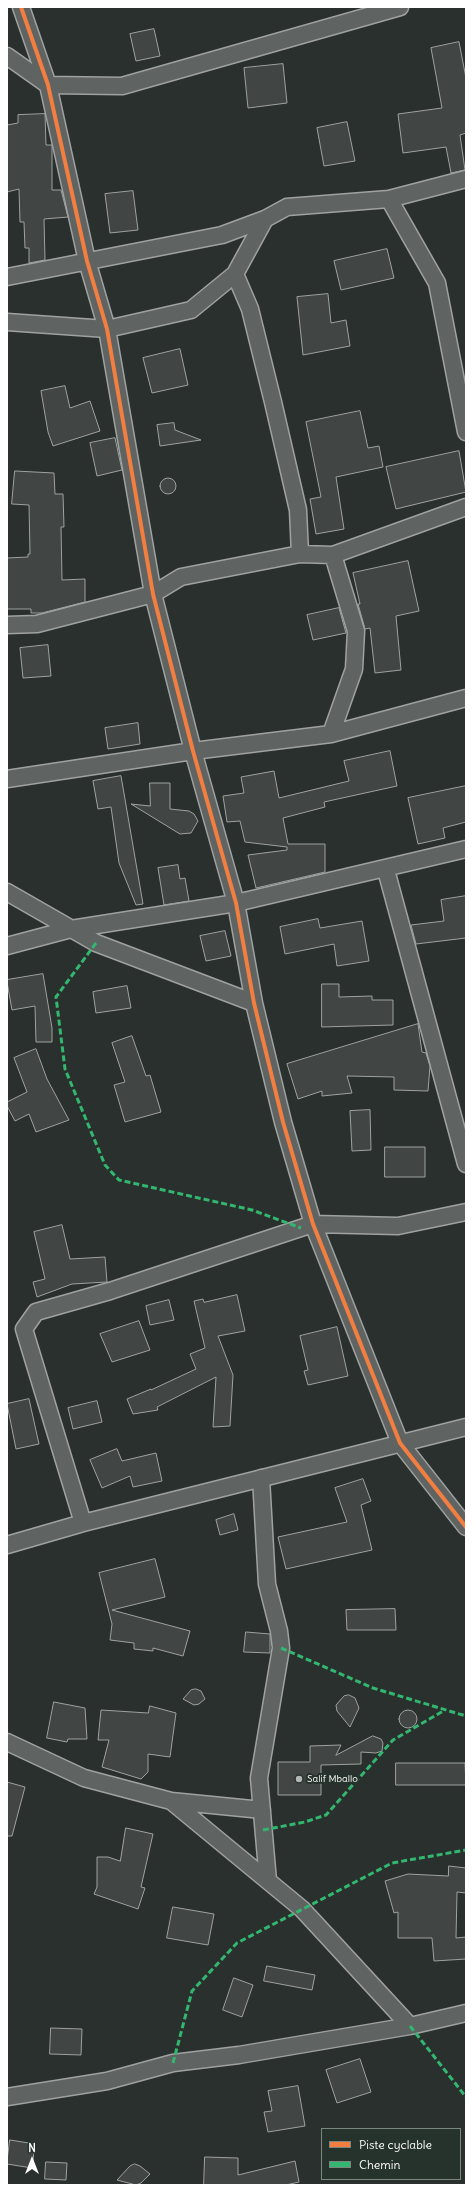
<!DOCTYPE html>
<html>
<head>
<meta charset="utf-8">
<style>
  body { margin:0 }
  #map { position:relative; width:473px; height:2192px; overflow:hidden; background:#29302d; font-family:Delius,sans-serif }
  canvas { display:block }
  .frame { position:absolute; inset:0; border:8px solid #fff; pointer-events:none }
  .legend { position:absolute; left:321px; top:2128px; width:140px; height:52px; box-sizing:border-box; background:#26332d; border:1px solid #7d8581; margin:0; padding:5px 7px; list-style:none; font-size:12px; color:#fff }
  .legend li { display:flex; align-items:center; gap:8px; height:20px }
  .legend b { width:20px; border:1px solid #7d8581 }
  .north { position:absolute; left:12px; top:2140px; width:40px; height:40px; -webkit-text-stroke:3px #26332d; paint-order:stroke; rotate:0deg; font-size:11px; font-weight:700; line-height:16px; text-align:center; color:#fff }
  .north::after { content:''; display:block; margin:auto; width:14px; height:18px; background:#fff; clip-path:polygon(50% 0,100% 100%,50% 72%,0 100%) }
</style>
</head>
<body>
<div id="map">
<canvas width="473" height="2192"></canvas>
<div class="frame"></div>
<ul class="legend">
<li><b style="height:5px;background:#f27e40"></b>Piste cyclable</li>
<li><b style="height:5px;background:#33b770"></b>Chemin</li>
</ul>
<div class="north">N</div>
</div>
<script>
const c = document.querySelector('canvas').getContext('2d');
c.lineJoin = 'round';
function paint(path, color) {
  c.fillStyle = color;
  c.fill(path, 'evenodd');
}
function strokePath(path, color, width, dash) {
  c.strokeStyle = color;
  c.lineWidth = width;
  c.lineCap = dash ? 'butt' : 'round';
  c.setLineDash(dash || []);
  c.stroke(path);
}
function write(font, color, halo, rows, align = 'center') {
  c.font = font + ' Delius,sans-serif';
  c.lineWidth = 4;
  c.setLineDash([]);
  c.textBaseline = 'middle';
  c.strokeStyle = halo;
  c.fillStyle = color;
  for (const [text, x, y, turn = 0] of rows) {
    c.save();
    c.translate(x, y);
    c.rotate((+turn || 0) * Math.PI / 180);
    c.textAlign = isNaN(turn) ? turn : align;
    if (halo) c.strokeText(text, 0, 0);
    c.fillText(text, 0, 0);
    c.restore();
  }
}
const building = new Path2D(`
  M154,29L160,56L136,61L130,34Z
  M459,42L466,78V133L460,135L465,170L451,173L446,147L403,153L398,114L442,108L431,48Z
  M283,64L287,103L248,108L244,68Z
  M45,114L46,145H52V190H61L68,217L44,219L45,260L29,263V248H25L24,222H20L19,189L7,192V125L18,123V115Z
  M347,122L355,161L324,166L317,128Z
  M133,191L138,230L110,233L105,194Z
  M387,249L394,278L341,290L334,261Z
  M328,294L331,323L346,320L350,346L303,355L297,297Z
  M180,349L188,385L152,393L143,358Z
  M65,386L70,408L90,401L100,431L53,446L48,432L41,391Z
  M360,411L368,448L379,446L383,467L336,477L344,529L316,534L310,499L321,497L306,422Z
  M174,423L175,430L201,440L160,446L157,425Z
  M115,438L122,470L97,476L90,443Z
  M459,451L466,492L396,509L386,467Z
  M15,471L54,473L55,494H63L64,527H61L62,580L85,579V602L42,613H31V609H7V558L28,557V554H30L29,505L12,504Z
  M160 486a8 8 0 1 1 16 0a8 8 0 1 1-16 0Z
  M408,561L419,611L396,616L401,670L375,673L370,628L365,629L358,604H360L353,573Z
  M339,608L346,633L313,640L307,615Z
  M48,645L51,676L23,678L20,648Z
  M138,723L140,744L108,749L105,728Z
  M390,751L397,786L324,802L325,807L283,818L288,844H325V872L256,888L248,855L287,850V847L245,842L240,821L227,822L223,796L244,793L241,777L274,771L279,798L349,781L344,761Z
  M121,776L143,904L136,905L119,863L111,807L98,809L93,781Z
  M150,783H170V809L189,811L194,814L198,821L191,833L180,834L131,804L150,806Z
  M466,786V822L443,828L445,838L418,844L408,798Z
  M178,865L180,879L185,878L189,901L164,905L158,868Z
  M466,896V938L416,944L411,925L444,921L441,900Z
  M318,919L320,928L362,921L369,961L337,966L334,944L285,954L280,927Z
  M225,931L231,956L206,961L200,936Z
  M43,974L52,1028V1042H36L35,1006L12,1010L7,982V980Z
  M322,984H339V997L372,996V1000H393V1025L322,1027Z
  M127,986L131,1008L96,1013L93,992Z
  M418,1024L422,1052L426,1053L430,1066L428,1091L394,1090V1077L347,1076L352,1093L322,1096V1091L298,1099L287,1064Z
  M132,1036L146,1076L150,1075L161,1112L125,1122L114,1085L125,1082L112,1043Z
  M36,1049L47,1079L69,1120L36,1132L29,1114L15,1121L7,1106V1102L27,1092L14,1058Z
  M370,1110L371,1150L352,1151L350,1111Z
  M385,1147H425V1177H385Z
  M62,1225L70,1259L105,1257L107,1282L72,1284L37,1297L33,1282L45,1279L34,1232Z
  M237,1295L245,1331L218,1336L233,1375L230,1426L213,1427L216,1377L157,1407L158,1410L133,1414L127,1399L151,1389V1390L196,1369L190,1354L205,1348L194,1301L203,1299L204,1302Z
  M169,1300L174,1320L150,1325L146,1306Z
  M139,1321L150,1350L112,1362L100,1334Z
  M337,1327L348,1376L308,1385L304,1371L308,1370L300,1336Z
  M29,1399L39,1444L16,1449L7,1404Z
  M97,1401L102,1422L73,1429L68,1408Z
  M117,1449L122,1461L156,1453L162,1481L133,1487L130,1476L102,1488L90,1460Z
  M363,1479L371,1501L361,1505L372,1550L286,1569L278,1537L347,1522L335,1488Z
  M234,1514L238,1530L220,1535L216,1520Z
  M155,1559L165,1597L112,1610L190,1631L183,1656L153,1648V1651L134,1649V1643L110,1640L112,1624L99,1573Z
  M395,1609L396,1630H347L346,1610Z
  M246,1632L270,1634V1653L244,1652Z
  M196,1689L201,1691L205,1699L199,1704L194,1705L183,1699L191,1690Z
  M349,1695L355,1698L359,1708L350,1727L337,1711L336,1705L344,1696Z
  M54,1702L85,1708L87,1739H68L67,1742L47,1738Z
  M150,1706L176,1713L170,1757L148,1754V1772L141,1779L102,1767L109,1740H98L101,1710L148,1713Z
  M399 1719a9 9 0 1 1 18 0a9 9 0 1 1-18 0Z
  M373,1736L381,1739L383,1743L382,1751L376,1753L361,1752V1764L321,1765V1795H278V1762H310V1746L341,1745L336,1755Z
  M396,1763H465L466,1785H396Z
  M7,1782L25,1787L12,1836H7Z
  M126,1828L153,1834L141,1887L145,1888L138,1909L94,1894L97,1887V1857H108L120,1861Z
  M449,1866L466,1868V1893L457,1892L456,1938L466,1937V1959L434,1961L432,1938H398V1912L394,1913L385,1881L408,1874L448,1876Z
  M173,1907L214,1914L208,1945L167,1938Z
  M267,1966L315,1975L312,1990L264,1981Z
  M234,1978L253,1985L242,2017L223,2010Z
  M51,2028L82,2029L81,2055L50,2054Z
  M360,2059L371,2092L337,2103L326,2070Z
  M298,2086L305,2126L268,2132L264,2112L272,2111L268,2091Z
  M10,2140L35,2144L32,2168L7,2164Z
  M205,2157L238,2158V2175L295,2161L299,2182L286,2185H204Z
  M46,2162L67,2163L66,2180L45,2179Z
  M135,2164L140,2166L150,2174L141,2183L136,2185L117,2180L130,2166Z`);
paint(building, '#414644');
strokePath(building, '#9fa2a0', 1);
const street = new Path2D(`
  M21,7L48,85L87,261L107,329L153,594L193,751L236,903L254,1003L283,1122L313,1224L400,1443L466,1527
  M7,56L48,85L122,86L400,7
  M389,199L437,283L466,432
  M235,274L250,309L273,402L298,510L300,554
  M7,277L222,235L265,219L287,207L389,199L466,179
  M7,322L107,329L191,310L235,274L265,219
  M7,625L37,624L153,594L181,577L300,554L333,555L466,507
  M331,734L354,669L356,631L333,555
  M7,779L193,751L331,734L466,698
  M386,870L466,1164
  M7,892L96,943L254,1003
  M7,946L71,929L236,903L466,849
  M261,1478L267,1584L279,1631L281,1648L259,1778L268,1881
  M83,1523L24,1329L36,1312L110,1291L313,1224L398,1226L466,1212
  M7,1545L83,1523L466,1427
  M7,1742L84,1778L171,1801L302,1909L410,2026
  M171,1801L262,1810
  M7,2097L107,2081L173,2063L239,2055L410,2026L466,2013`);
strokePath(street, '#9fa2a0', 19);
strokePath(street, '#5f6362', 16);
strokePath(new Path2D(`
  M96,943L56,997L65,1069L105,1165L119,1180L252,1210L301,1228
  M281,1648L373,1688L466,1716
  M263,1830L305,1822L326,1815L393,1740L445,1710
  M410,2026L466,2097
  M173,2063L192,1991L237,1943L392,1863L466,1850`), '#33b770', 3, [6, 3]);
strokePath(new Path2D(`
  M21,7L48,85L87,261L107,329L153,594L193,751L236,903L254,1003L283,1122L313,1224L400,1443L466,1527`), '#f27e40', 4);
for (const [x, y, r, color] of [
  [299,1779,4,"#b4b7b6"]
]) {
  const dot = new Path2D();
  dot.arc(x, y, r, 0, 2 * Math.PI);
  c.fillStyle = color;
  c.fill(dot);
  strokePath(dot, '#26332d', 1.5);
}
write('10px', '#fff', '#26332d', [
  ["Salif Mballo",307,1779]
], 'left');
</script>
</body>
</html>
